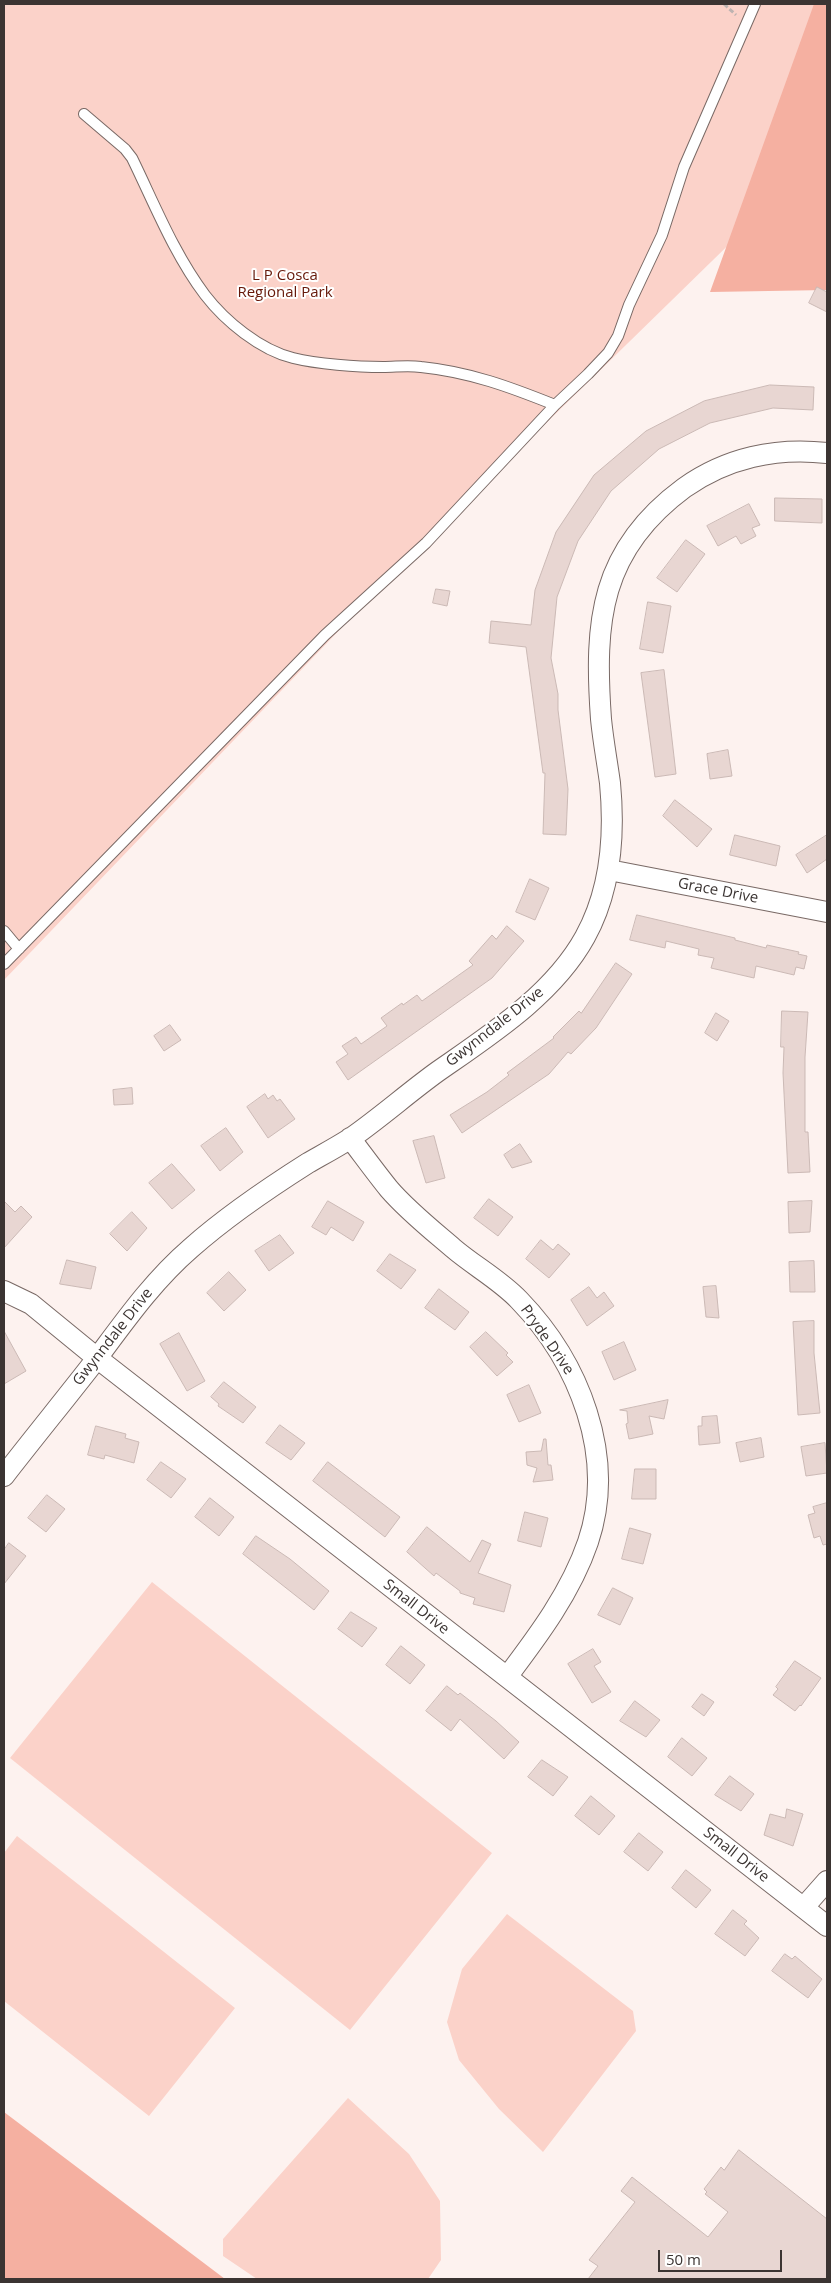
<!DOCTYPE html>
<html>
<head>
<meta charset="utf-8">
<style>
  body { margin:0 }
  #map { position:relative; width:831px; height:2283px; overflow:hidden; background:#fdf2ef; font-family:"Open Sans",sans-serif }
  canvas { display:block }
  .frame { position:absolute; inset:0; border:5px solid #3b3432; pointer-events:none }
  .scale { position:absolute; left:658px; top:2250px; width:124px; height:22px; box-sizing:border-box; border:2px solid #3b3432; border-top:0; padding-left:6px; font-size:15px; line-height:18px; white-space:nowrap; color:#3b3432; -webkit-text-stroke:4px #fff; paint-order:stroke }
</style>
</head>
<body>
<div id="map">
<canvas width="831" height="2283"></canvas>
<div class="frame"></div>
<div class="scale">50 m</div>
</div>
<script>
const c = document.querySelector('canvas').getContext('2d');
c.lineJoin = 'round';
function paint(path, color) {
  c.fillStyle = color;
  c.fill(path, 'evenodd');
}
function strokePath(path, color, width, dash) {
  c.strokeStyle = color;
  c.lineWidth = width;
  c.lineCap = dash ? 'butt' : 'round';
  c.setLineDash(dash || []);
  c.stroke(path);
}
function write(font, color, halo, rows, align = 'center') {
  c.font = font + ' "Open Sans",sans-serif';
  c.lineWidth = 4;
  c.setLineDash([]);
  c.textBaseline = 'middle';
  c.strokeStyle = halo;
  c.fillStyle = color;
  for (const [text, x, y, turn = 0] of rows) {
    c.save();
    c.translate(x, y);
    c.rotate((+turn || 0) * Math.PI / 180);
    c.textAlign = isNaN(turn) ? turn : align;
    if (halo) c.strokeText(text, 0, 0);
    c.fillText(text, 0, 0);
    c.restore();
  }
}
paint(new Path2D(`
  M4,4H827L754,220L418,548L4,980Z
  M152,1582L492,1853L350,2030L10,1758Z
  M17,1836L235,2008L149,2116L4,2001V1853Z
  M507,1914L633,2011L636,2031L543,2152L499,2109L459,2060L447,2022L462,1969Z
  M348,2098L409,2154L440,2201L441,2260L428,2279H257L223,2256V2239Z`), '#fbd2c9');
paint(new Path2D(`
  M814,4H827V290L710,292Z
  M4,2112L225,2279H4Z`), '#f5b0a1');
const building = new Path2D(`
  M817,287L827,292V312L809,303Z
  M770,385L814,387L813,410L773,408L710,423L659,449L611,491L578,541L557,597L551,658L558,694V710L568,789L566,835L543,834L545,773H543L526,647L489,643L491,621L531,625L535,590L556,532L594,475L646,431L704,401Z
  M775,498L822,499V523L775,521Z
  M749,504L760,525L752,528L756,536L741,544L736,536L718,546L707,526Z
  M686,540L705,554L677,592L657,578Z
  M436,589L450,591L447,606L433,603Z
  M648,602L671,606L663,653L640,649Z
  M664,670L676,774L655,777L641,673Z
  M728,750L732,776L710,779L707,754Z
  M675,800L712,829L697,847L663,816Z
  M735,835L780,846L776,866L730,855Z
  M827,835V859L807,873L796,855Z
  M530,879L549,888L535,920L516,912Z
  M637,915L735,938V940L766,948L767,945L799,952L798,954L807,956L804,969L796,967L794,975L756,966L754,978L711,968L714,958L698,955L699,949L666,941L665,948L630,940Z
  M507,926L524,941L492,978L348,1080L336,1062L348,1054L342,1046L356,1037L361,1044L387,1026L381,1018L402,1003L403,1005L417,995L422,1001L473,965L469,961L492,935L496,939Z
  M616,963L632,974L596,1028L571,1054L568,1052L549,1074L462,1133L450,1115L487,1092L509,1075L507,1073L554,1038L553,1037L579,1011L581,1013Z
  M782,1011L808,1012L805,1057V1132H808L810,1172L788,1173L783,1073L784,1047H781Z
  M716,1013L729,1021L717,1041L705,1033Z
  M170,1025L181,1040L164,1051L154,1036Z
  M132,1088L133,1104L114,1105L113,1090Z
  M265,1094L268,1099L273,1095L277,1101L280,1099L295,1119L268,1138L247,1107Z
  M226,1128L243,1152L220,1171L201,1146Z
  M434,1136L445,1178L426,1183L413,1141Z
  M520,1144L532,1162L512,1168L504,1155Z
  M172,1164L195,1190L172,1209L149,1183Z
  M489,1199L513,1217L498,1236L474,1218Z
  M4,1201L15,1212L21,1206L32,1217L4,1248Z
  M328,1201L364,1222L353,1241L331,1227L326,1235L312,1227Z
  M812,1201L810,1232L789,1233L788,1202Z
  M132,1212L147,1228L127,1251L110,1234Z
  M280,1235L294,1253L269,1271L255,1251Z
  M541,1240L553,1250L558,1244L570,1254L549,1278L526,1259Z
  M390,1254L416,1270L401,1289L377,1271Z
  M67,1260L96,1267L91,1289L60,1284Z
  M814,1261L815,1292H790L789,1262Z
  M229,1272L246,1290L224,1311L207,1293Z
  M716,1286L719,1318L706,1317L703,1287Z
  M589,1287L597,1298L604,1292L614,1306L587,1326L571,1300Z
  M439,1289L469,1312L455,1330L425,1308Z
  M814,1321V1353L820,1413L798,1415L793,1322Z
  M4,1331L26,1371L4,1384Z
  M486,1332L508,1353L506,1355L513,1362L497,1376L470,1347Z
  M179,1333L205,1381L187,1391L160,1344Z
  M624,1342L636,1370L614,1380L602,1352Z
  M224,1382L256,1407L243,1423L218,1406L219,1404L211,1397Z
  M529,1385L541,1413L519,1422L507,1395Z
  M668,1400L664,1419L649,1416L653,1434L629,1439L626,1424L628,1423L627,1411L620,1410Z
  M717,1416L720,1443L699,1445L698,1426H702V1417Z
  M280,1425L305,1443L291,1460L266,1443Z
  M96,1426L126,1434L125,1438L139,1442L134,1463L105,1455L104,1459L88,1455Z
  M761,1438L764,1457L740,1462L736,1443Z
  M544,1439H546L548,1465H551L553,1480L533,1482L537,1468L527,1465L526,1452L541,1451Z
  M825,1443L827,1473L806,1476L801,1447Z
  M161,1462L186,1479L171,1498L147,1480Z
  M328,1462L400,1517L385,1537L313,1481Z
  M635,1469H656V1499H632Z
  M47,1495L65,1509L46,1532L28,1518Z
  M210,1498L234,1517L219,1536L195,1517Z
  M827,1503V1544L823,1545L820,1536L814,1538L808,1515L815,1513L813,1507Z
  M525,1512L548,1518L541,1547L518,1541Z
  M427,1527L470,1562L482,1540L491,1544L478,1573L511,1585L504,1612L473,1604L475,1598L460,1593V1591L436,1573L434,1576L407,1552Z
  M630,1528L651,1534L643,1564L622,1559Z
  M256,1536L290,1559L329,1591L314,1610L243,1554Z
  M9,1543L26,1556L4,1584V1550Z
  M613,1588L633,1598L620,1625L598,1615Z
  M351,1612L377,1628L362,1647L338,1629Z
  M401,1646L425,1665L410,1684L386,1665Z
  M593,1649L601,1662L594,1666L611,1692L592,1703L568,1664Z
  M795,1661L821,1678L801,1706L800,1705L795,1711L773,1695L778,1689L776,1687Z
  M447,1686L458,1695L460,1693L496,1721L519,1742L504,1759L460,1719L451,1731L426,1711Z
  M702,1694L714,1702L704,1716L692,1707Z
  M635,1701L660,1720L646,1737L620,1721Z
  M682,1738L707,1758L692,1776L668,1757Z
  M542,1760L568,1777L553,1796L528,1777Z
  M730,1776L754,1794L741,1811L715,1795Z
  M591,1796L615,1816L599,1835L575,1816Z
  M787,1809L803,1814L793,1846L764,1835L770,1814L785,1818Z
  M639,1833L663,1852L648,1871L624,1852Z
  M686,1870L711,1890L696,1908L672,1888Z
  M733,1910L747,1921L744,1924L759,1938L745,1956L715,1934Z
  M785,1954L792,1959L795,1956L822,1979L808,1998L772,1971Z
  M739,2150L827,2219V2279H588L598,2266L589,2260L635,2202L621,2191L632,2177L708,2237L728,2212L705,2194L707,2192L704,2189L721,2167L724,2170Z`);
paint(building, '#e8d6d2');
strokePath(building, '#cbb9b5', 1);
const lane = new Path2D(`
  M84,114L125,149L132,158C154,203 174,254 205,295C225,321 260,350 293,358C317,364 357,367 383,367C396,367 408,365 421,367C470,372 510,387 555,405L588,374L608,353L618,336L629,305L662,235L684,167L755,4
  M4,931L19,949
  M4,964L325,635L426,543L555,405`);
const street = new Path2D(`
  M609,870L827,912
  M350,1138C363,1155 376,1173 389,1189C408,1211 432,1230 453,1248C474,1266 500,1280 519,1300C579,1362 617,1456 588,1542C571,1592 538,1636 507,1677
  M4,1291L31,1304L97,1358L827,1926
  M4,1476C35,1436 67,1397 98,1357C127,1318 154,1280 191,1248C227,1216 267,1189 308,1163C322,1155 337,1147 351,1138C381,1117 408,1093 437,1072C490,1035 553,995 585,937C611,890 615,835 610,783C607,761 603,740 601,719C594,621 600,550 684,488C726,458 776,447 827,453
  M804,1907L827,1881`);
strokePath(lane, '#796965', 12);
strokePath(street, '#796965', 22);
strokePath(new Path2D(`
  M724,4L736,15`), '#bdb3b1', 3, [5, 2.5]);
strokePath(lane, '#fff', 10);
strokePath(street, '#fff', 20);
write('15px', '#661809', '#fff', [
  ["L P Cosca",285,276],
  ["Regional Park",285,293]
]);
write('15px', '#3b3432', '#fff', [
  ["Grace Drive",718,891,11],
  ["Gwynndale Drive",495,1027,-38],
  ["Gwynndale Drive",113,1337,-52],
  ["Pryde Drive",547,1340,55],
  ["Small Drive",416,1607,38],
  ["Small Drive",736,1855,38]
]);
</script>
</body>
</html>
